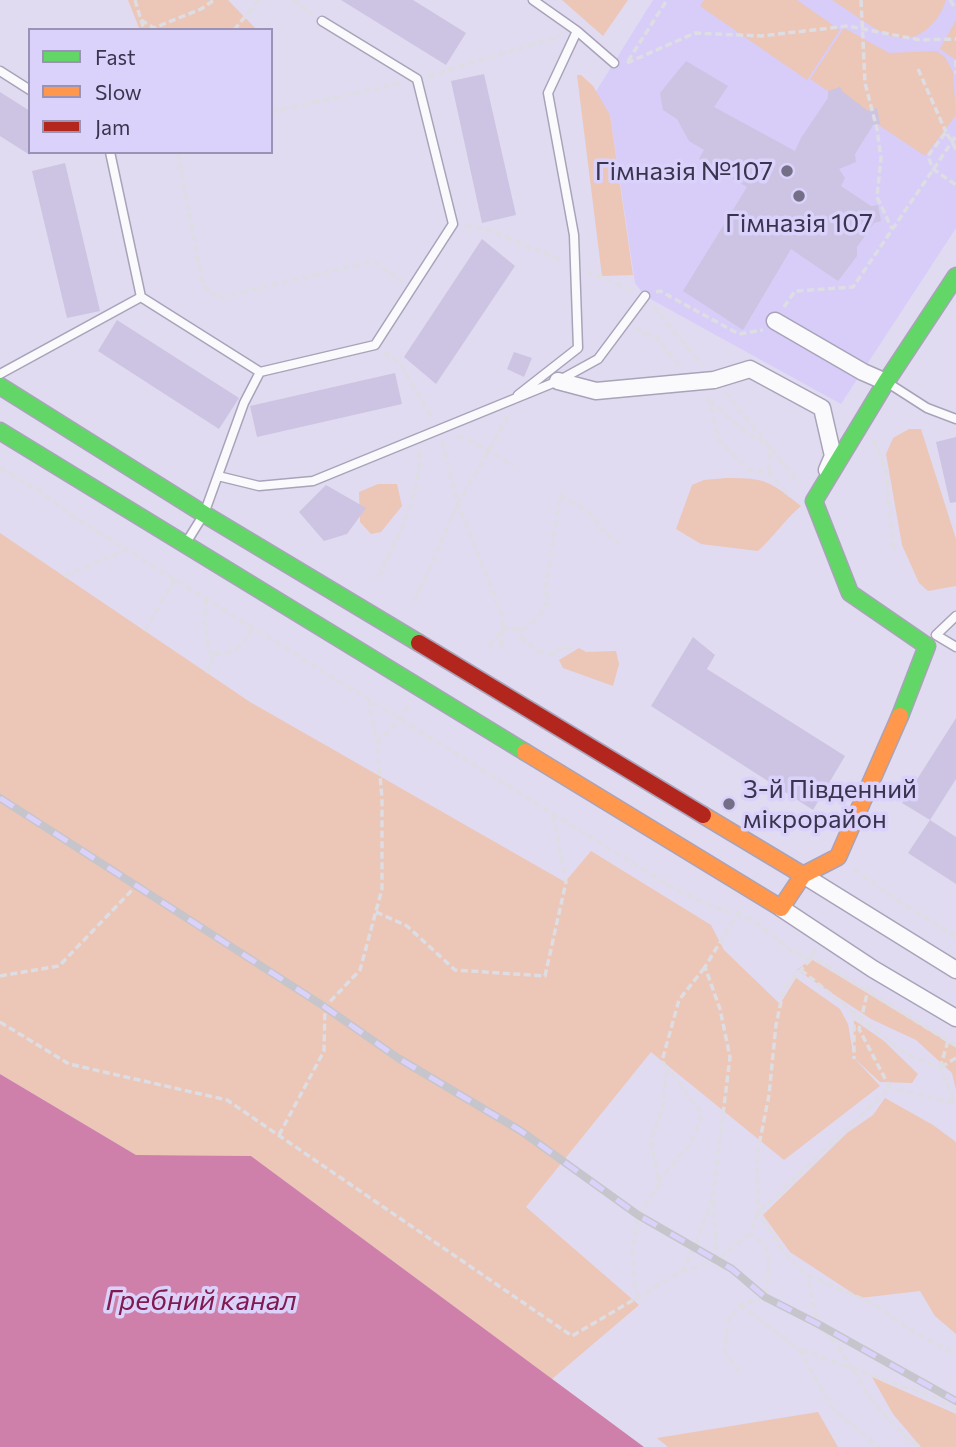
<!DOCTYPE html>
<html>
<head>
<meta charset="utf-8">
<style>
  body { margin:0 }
  #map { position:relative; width:956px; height:1447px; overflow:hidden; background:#e0dbf1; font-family:Commissioner,sans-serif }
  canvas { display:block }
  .legend { position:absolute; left:28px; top:28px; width:245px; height:126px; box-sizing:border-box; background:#dad2fa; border:2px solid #9a93b5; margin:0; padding:9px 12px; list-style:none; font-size:21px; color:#3a344e }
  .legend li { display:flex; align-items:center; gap:14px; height:35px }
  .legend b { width:35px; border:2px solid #9a93b5 }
</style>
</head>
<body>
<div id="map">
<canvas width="956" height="1447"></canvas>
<ul class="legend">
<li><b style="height:9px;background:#63d668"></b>Fast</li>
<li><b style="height:9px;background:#ff974d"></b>Slow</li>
<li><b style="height:9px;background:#b3261e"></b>Jam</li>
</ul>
</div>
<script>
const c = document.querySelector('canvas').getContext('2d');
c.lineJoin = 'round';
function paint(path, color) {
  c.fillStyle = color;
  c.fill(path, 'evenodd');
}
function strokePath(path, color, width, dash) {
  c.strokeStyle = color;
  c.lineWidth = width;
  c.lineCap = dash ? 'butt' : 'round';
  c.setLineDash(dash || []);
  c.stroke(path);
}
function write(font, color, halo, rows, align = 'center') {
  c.font = font + ' Commissioner,sans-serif';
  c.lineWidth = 7;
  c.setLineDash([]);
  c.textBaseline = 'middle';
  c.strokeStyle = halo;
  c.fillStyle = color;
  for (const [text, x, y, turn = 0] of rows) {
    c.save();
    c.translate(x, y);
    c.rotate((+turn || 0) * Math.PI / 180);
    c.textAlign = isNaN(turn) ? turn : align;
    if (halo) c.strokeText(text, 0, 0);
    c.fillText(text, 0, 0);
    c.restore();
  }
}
paint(new Path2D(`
  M653,0H956V228L841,404L645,296L635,283L610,115L595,93Z`), '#d7cdf8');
paint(new Path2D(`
  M128,0H228L257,30H140Z
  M562,0H628L603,36Z
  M704,0H797L840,30L807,80L700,6Z
  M832,0H946C939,22 919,44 893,37C878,33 847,9 832,0Z
  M956,20V60L940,49Z
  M844,28L889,53L936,51L945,57L953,72L956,115L925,156L810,79Z
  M577,75H581L593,86L610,115L633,275L602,276Z
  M909,429H921L956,539V586L928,591L919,583L902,545L886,454L893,438Z
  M726,478C767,478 769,481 801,506C784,520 774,537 758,551L701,544L676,529L692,485L704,480Z
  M378,484H397L402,506L381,532L371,534L360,522L359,492Z
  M0,533L250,702L565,882L591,851L711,925L724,950L780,1004L796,978L840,1009L848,1024L853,1053L854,1020L884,1041L918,1074L912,1083L880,1082L854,1058L880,1086L784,1160L651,1052L526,1207L639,1305L552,1379L251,1156L136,1155L0,1074Z
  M579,648L586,652L616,651L619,664L613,686L563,668L559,660Z
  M811,959L956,1047V1090L952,1073L916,1040L871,1019L797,970Z
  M885,1098L933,1125L956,1142V1334L935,1316L920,1291L860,1298L790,1252L763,1215L847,1133L873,1115Z
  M872,1377L956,1414V1447H921L893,1414Z
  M818,1412L838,1447H668L657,1438Z`), '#ecc6b7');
paint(new Path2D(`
  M0,1074L136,1155L251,1156L644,1447H0Z`), '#cf80aa');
paint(new Path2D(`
  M341,0H413L466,33L446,65Z
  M686,61L728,86L714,107L795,151L801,138L828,98V91L840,87L843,92L868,111L877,108L880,124L873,125L855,154L856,162L839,169L845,178L841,186L871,206L878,205L881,221L874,223L857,247V256L838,281L791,249L743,330L683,291L747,187L699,159L704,150L689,141L677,119L663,110L660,93Z
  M484,74L516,215L482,223L451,81Z
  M0,92L30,111V155L0,136Z
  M65,163L100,311L67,318L32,171Z
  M482,239L515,266L436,384L404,357Z
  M117,320L239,398L219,429L98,351Z
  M514,352L532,358L524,377L507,369Z
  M395,373L402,404L257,437L250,406Z
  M956,437V502L950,503L936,442Z
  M326,485L366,508L347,534L324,541L299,512Z
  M693,637L715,655L707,669L845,756L813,810L651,706Z
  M956,718V779L930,820L902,803Z
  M930,820L956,837V884L908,853Z`), '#ccc4e2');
const lane = new Path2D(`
  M533,0L577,31L614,63
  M0,71L30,90
  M110,152L141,297L260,372L244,403L204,514L186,543
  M260,372L375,345L453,224L417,79L322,21
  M0,374L141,297
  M888,383L927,408L956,419
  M518,395L578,348L574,235L548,93L577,31
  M218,476L259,486L313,481L558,381L598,359L645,296
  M956,616L936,635L956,647`);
const street = new Path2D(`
  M775,321L863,372L886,382
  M558,381L596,391L714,380L750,369L822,408L833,456L827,470
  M803,875L956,970
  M781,908L873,969L956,1018`);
const fast = new Path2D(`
  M0,386L204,514L419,643
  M0,431L525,752
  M900,716L927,646L850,593L814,501L886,382L956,276`);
const slow = new Path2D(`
  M525,752L781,908L803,875L838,857L900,716
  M703,815L803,875`);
const jam = new Path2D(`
  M419,643L703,815`);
strokePath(lane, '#a9a3b9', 11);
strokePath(street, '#a9a3b9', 19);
strokePath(fast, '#a9a3b9', 19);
strokePath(slow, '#a9a3b9', 19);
strokePath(jam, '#a9a3b9', 19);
strokePath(new Path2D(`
  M135,0L144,30
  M293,0L312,14
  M861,0L865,83L877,129L881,158L877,197L892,229
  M950,0L956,9
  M141,20L154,28L201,9L214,0
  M234,30L259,0
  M956,60V74
  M628,61L667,0
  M627,63L695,33L761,36L848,26L920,40L956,39
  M918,69L946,132
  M428,76L561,36
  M271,112L400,83
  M956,149L946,132L928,156L933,169L956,185
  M178,152L203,286L219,298L373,261L403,282
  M465,226L486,229L563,261
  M586,271L634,291
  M656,292L660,291L739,334L763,330
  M653,306L702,365
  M784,307L795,291L853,287L956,136
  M635,329L657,338L679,365
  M384,352L401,365L432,418
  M725,392L800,484
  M708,397L720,442L748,469L769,473L790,496
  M709,400L743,430L769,446V473
  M457,436L468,439L514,466
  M874,440L886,471L894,551
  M442,441L458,504L502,615L504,628L500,652
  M0,468L41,492L74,517L673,888L715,908L738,914L757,923L794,953L821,962L956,1046
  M64,576L129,549
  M378,577C396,540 422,494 419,451
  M206,599L204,618L209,651L214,654
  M415,600L458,504L508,417
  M519,627L521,637L537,651L554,654L563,646L573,651
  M145,631L175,579
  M489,646L504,628L525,629L540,615L549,600L545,590L560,495L589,512L605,533L619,543
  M207,673L214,654C234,654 245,646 252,627
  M368,699L377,744
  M854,869L903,904L956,936
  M376,912L407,926L455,970L545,976L566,882L553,813
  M815,950L811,959L784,988L776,1025L769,1095L757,1155L758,1213L786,1255L807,1275L874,1304L917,1334L956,1354
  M801,970L904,1053L940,1068L955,1103L890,1088
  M0,976L59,966L136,886
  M854,1014V1059
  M0,1022L69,1064L227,1100L572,1336L681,1272L717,1260L751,1232L758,1213L890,1088L859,1029L869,985
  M941,1067L956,1058
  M940,1068L948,1041
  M279,1135L324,1051L325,1007L360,970L382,889V798L377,744L400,719L409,705
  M658,1182L691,1143L702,1114L668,1069
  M717,1260L713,1197L730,1057L720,1009L705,967L742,906
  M681,1272L695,1246L712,1199
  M637,1298L632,1255L638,1215L659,1185L651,1140L663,1107L667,1068L662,1061L679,1000L705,967
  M740,1305L799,1349L833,1409L879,1447
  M801,1350L852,1368L838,1345L818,1324L807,1275
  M852,1368L939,1399L956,1410
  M853,1370L873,1402L907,1439L921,1447
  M739,1372L725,1352L728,1320L740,1305L765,1297C768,1272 777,1247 750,1234`), '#dedde3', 3.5, [7, 3.5]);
strokePath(lane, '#fafafd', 8);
strokePath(street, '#fafafd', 16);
strokePath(fast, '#63d668', 16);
strokePath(slow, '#ff974d', 16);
strokePath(jam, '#b3261e', 16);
const rail = new Path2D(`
  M0,798L325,1007L398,1058L521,1131L638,1215L732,1269L765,1297L818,1324L956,1401`);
strokePath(rail, '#c6c5cb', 8);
strokePath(rail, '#dad2fa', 5, [16]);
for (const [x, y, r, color] of [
  [787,171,7,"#746e87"],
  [799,196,7,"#746e87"],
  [729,804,7,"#746e87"]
]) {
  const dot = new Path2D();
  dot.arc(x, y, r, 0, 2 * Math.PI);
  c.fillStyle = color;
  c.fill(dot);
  strokePath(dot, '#dad2fa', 2.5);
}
write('26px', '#3a344e', '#dad2fa', [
  ["Гімназія №107",773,171],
  ["Гімназія 107",799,223,"center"],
  ["3-й Південний",743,789,"left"],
  ["мікрорайон",743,819,"left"]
], 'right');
write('italic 28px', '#801a4f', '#dad2fa', [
  ["Гребний канал",201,1301]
]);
</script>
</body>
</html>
